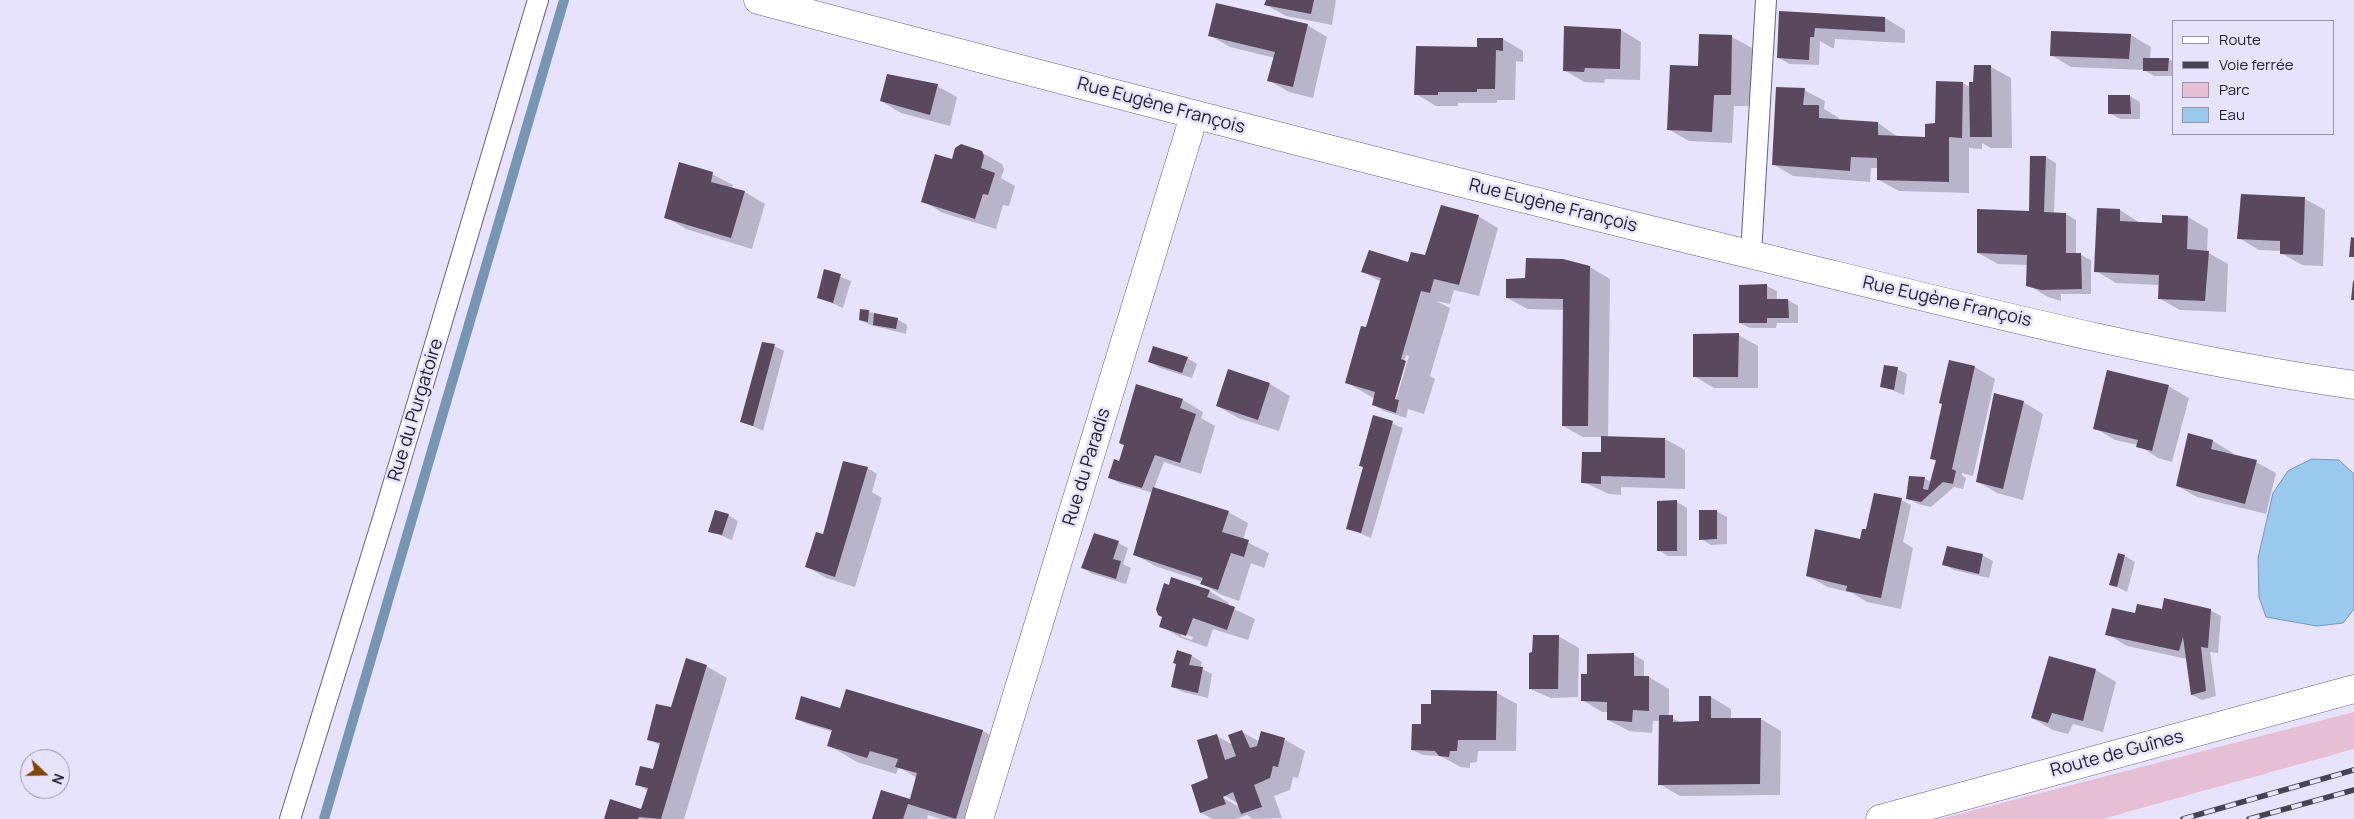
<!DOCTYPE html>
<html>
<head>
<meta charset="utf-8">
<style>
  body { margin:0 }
  #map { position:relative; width:2354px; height:819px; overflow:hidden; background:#e7e3fd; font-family:Manrope,sans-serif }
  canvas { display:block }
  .legend { position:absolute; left:2172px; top:20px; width:162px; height:115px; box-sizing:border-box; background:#e7e3fd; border:1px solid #9895a9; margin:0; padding:6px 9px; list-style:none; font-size:15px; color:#211f2b }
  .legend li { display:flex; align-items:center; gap:10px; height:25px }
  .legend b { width:25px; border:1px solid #9895a9 }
  .north { position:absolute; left:20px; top:749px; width:50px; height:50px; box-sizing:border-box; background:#e7e3fd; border:1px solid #9895a9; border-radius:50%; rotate:111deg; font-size:14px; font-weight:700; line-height:20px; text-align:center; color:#211f2b }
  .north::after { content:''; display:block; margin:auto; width:18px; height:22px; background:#814600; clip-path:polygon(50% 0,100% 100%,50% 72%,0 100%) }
</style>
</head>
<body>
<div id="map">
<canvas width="2354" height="819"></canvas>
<ul class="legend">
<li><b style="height:6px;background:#fff"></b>Route</li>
<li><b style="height:6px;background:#454352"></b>Voie ferrée</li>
<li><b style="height:14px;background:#e6bfd4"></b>Parc</li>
<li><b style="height:14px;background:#9ac9ee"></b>Eau</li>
</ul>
<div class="north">N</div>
</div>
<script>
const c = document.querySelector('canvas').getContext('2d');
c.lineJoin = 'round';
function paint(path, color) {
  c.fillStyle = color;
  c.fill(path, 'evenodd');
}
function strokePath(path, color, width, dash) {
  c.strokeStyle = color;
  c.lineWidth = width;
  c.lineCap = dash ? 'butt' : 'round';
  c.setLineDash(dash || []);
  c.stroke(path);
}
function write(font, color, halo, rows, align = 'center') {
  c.font = font + ' Manrope,sans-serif';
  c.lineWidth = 5;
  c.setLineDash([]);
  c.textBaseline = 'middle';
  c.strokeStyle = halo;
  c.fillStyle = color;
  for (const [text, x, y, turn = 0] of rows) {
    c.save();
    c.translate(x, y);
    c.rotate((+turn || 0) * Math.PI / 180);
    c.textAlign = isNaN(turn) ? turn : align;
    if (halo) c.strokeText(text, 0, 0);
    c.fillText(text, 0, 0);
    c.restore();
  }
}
paint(new Path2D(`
  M2354,712V749L2102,819H1940Z`), '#e6bfd4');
const water = new Path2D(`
  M2312,459L2339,460L2354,474V609L2343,623L2317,626L2266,617L2259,597L2258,558L2273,493L2288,471Z`);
paint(water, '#9ac9ee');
strokePath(water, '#7696b4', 1);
paint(new Path2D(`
  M1267,0H1336L1332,25L1286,16L1266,5Z
  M1781,12L1885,18L1905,30V43L1835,39L1834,48H1832L1820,41L1819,65L1789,64L1779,58Z
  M1307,25L1327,37L1313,98L1289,92L1268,80L1275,58L1230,47L1209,35Z
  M1621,30L1641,42L1640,80L1605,79L1604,83L1584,82L1564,70Z
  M1700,35L1732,37L1752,48L1751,106H1734L1732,143L1689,141L1668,129L1699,68Z
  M2131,35L2151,47L2150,59H2169L2173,62V76H2154L2144,70L2071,67L2051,55Z
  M1503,39L1523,51V62L1516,61L1515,100H1497V103H1458V106H1436L1416,94L1478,48Z
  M1991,67L2011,78L2012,148H1991L1982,143V149L1969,148V193L1899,191L1879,180V168H1871L1870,182L1793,176L1773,164L1804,90L1825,101L1824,109L1839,118V121L1878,123L1898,137L1926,138L1963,83L1971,88Z
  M937,86L957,97L950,126L901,113L881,101Z
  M2130,96L2140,102V119H2120L2109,113Z
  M981,152L1002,164L1004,169L1001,178L1015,186L1009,206L1003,205L996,229L943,213L923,201L952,160Z
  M2046,157L2056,163L2054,214H2066L2076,220V254L2081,255L2091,260V294H2061V301L2048,297L2028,285V265L1998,264L1978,253L2031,212Z
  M712,174L733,185L732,189L745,192L765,204L752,249L686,229L666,217Z
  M2242,196L2305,199L2325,210L2323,266L2302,265L2281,253V251L2259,250L2239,238Z
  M2120,210L2140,223L2163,224L2188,217L2208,229L2207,252L2228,264L2226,312L2180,310L2160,299V285L2116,283L2096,271Z
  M1478,216L1498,228L1479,296L1454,290L1450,304L1436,301L1450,308L1430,376L1435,379L1424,414L1408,409L1406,418L1384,411L1374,405L1375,399L1346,382L1367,329L1381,282L1363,272L1409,263L1426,257ZM1406,355L1409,356L1396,400H1394Z
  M1590,267L1610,279L1608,438L1665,439L1685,450V489L1621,487V495L1609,494L1583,482L1602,453V437H1583L1563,426L1564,310L1528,309L1507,298L1526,279Z
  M825,271L851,281L843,308L818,297Z
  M1767,286L1777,291V300H1788L1798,306V323H1777L1776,328H1750L1740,323Z
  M861,310L897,319L907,325L906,334L870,325L860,320Z
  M1738,335L1758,346V388H1714L1694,376Z
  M774,346L784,351L763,431L742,421Z
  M1187,358L1197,364L1192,378L1160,368L1150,362Z
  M1975,367L1995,379L1973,476L1962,473V475L1966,478L1963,489L1954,487L1931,507L1918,504L1908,498L1924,478L1931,482L1937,462L1931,458L1944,404Z
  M1897,369L1907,374L1904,395L1882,386Z
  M1229,371L1270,384L1290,396L1279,431L1238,418L1217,406Z
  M2168,386L2189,398L2172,462L2158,458L2138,445L2115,440L2095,428Z
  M1183,400L1203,412L1201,418L1215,426L1201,474L1164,462L1154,488L1228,512L1248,523L1243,540L1269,553L1264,568L1251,563L1239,601L1222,595L1202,584L1203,582L1155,566L1134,554L1153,493L1119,483L1109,477L1120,462L1125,446L1120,443Z
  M2023,402L2043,414L2023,500L1997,493L1977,481Z
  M1374,416L1403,428L1371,538L1347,528L1365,468Z
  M2189,435L2213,441L2233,453L2232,456L2256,462L2276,473L2266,514L2197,497L2177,486Z
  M867,468L877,474L872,492L882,498L855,587L826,578L806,566Z
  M1901,500L1911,505L1903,542L1913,548L1901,609L1867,602L1852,593L1828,587L1807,576L1861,540Z
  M1658,502H1677L1687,508V556H1668L1658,550Z
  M1716,511L1727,517V544L1711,545L1701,539Z
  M728,515L738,521L732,540L710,531Z
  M1118,543L1128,548L1123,564L1131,568L1126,584L1093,574L1083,568Z
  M1982,555L1993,561L1989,578L1954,570L1944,564Z
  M2125,556L2135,562L2127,592L2111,584Z
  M1209,591L1229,603L1228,606L1255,619L1248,640L1213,629L1207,647L1181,638L1161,626ZM1181,633L1193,637L1192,640L1181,636Z
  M2210,610L2221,616L2218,653L2210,652L2216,696L2202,700L2192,695L2187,659L2127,646L2107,634L2136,614Z
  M1558,636L1579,648L1578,697L1551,698L1530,689Z
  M1634,655L1644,661V677H1649L1669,689V717L1683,723H1701L1711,697L1731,709V719H1761L1781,731L1780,795L1680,796L1659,784L1660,721H1653L1652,733L1629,731L1608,720V712H1602L1582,700L1592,676Z
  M1192,656L1202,662L1200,668L1212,674L1208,698L1183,692L1173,687Z
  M2050,657L2096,670L2116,682L2103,732L2073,724L2068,734L2053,730L2032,718Z
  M706,666L727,678L684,819H605L642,810L648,791L637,784L654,771L661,746L649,739Z
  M847,691L983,731L1012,748L980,819H941L928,815L927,819H873L911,800L917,778L899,767L896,774L857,762L828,745L833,732L807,724L797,719L841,709Z
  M1497,693L1517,704L1516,751H1478L1477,762L1470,763V768L1461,767L1440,756L1423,755L1412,750L1426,726Z
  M1242,732L1260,742L1262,733L1285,740L1305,751L1298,778L1293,777L1290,790L1274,796L1282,818L1253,819L1247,815L1236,819H1213L1201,813L1193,785L1210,779L1217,736L1233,745ZM1218,792L1239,804V807L1217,794Z`), '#0003');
strokePath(new Path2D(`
  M324,819L564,0`), '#7696b4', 10);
paint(new Path2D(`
  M1266,0H1314L1311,14L1264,5Z
  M1216,3L1308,24L1293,87L1267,81L1275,52L1208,36Z
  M1779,11L1885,17V32L1815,28L1814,37H1810L1809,60L1777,58Z
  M1564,26L1621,29L1620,69L1585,68L1584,72L1563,71Z
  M2051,31L2131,34L2129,59L2050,56Z
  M1699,34L1732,35L1731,95H1714L1712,132L1667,130L1670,65L1698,66Z
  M1477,38H1503V51L1496,50L1495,89H1477V92H1438V95H1414L1416,46L1477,47Z
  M2143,58H2169L2168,71H2143Z
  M1974,65H1991L1992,137H1970L1969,82H1973Z
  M887,74L938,84L930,115L880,101Z
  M1936,81L1963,82L1962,138L1949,137V182L1877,180V158L1851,157L1850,171L1772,165L1776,87L1805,88L1803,105H1819V118L1878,122V135L1925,137V124L1935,123Z
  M2108,95H2130L2131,114H2108Z
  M961,144L982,151L984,156L981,168L995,173L988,195L983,194L975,219L921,202L935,154L952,159L955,148Z
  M2030,156H2046L2044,212L2066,213V253H2081L2082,289L2041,290L2026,286L2027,255L1977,253V209L2029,211Z
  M679,162L713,172L711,182L745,191L731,238L664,218Z
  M2241,194L2305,197L2303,255L2280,254V241L2237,239Z
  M1441,205L1479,215L1459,285L1434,279L1430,293L1421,291L1401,359L1406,361L1395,399L1399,400L1396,413L1372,405L1375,392L1345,383L1361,326L1366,327L1381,278L1361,272L1369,250L1408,262L1411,252L1425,255Z
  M2097,208L2120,209V221L2162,223V215L2188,216L2187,249L2209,251L2205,301L2158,299L2159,275L2094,272Z
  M2351,237L2354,238V257H2349Z
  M1526,258L1563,259L1590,266L1588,426H1562L1563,299L1506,298V279L1525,278Z
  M824,269L841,274L833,303L817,298Z
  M2353,281H2354V300H2351Z
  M1767,284V299H1788L1789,318H1767V323H1739V285Z
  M860,309L869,310L868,322L859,320Z
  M874,313L898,318L896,329L873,325Z
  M1739,333L1738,377H1693V334Z
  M762,342L775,344L753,426L740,422Z
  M1153,346L1188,357L1182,373L1148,362Z
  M1949,360L1975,366L1952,469L1956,471L1953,484L1943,482L1921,502L1906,499L1909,476L1925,477L1923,489L1928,490L1936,460L1930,459L1942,404L1939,403Z
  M1884,365L1898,367L1894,390L1880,387Z
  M1228,369L1270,383L1258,420L1216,406Z
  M2107,370L2169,385L2152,451L2136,447L2138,440L2093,429Z
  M1136,384L1183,399L1180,408L1196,414L1180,463L1155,455L1142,488L1108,478L1114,459L1119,461L1124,445L1119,443Z
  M1994,393L2024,401L2003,489L1976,482Z
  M1373,415L1393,421L1361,533L1346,529L1363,467L1359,466Z
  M2188,433L2213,440L2211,449L2257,460L2245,504L2176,486Z
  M1601,436L1665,438V478L1601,476V484L1581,483L1582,452H1601Z
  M843,461L868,467L835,577L805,567L816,532L823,534Z
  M1153,487L1229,511L1222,532L1249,540L1244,557L1231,553L1218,590L1200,584L1203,578L1133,555Z
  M1874,493L1902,498L1881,598L1846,591L1847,586L1806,576L1815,529L1860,539L1862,529H1866Z
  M1677,500V551H1657V501Z
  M715,510L729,514L722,535L708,532Z
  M1699,510H1717V539L1699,540Z
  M1094,533L1119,541L1113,559L1121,561L1116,579L1081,568Z
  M1947,546L1983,554L1979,574L1942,565Z
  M2118,553L2125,555L2117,587L2109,585Z
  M1171,577L1210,590L1207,597L1235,607L1227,630L1193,618L1186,636L1159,627L1162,617L1158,615L1156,609L1164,583L1169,585Z
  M2164,598L2211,609L2208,648L2201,647L2206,691L2191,695L2183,637L2179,651L2105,635L2112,608L2135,613L2137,604L2162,609Z
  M1533,635H1559L1558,689H1529V653L1532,652Z
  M1177,650L1192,655L1189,665L1203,667L1198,693L1171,687L1176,664L1173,663Z
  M1634,653V676H1649V711L1633,710L1632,722L1607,720V702L1581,701V674H1587V654Z
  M2049,656L2096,669L2083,721L2052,713L2048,723L2031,718Z
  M686,658L707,665L661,819L639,817L638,819H604L610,799L641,809L648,788L635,785L640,766L653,769L660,743L647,740L656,704L671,707Z
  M846,689L983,730L956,819L908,804L903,819H872L881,790L910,799L917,773L895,767L898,759L870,751L867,758L827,746L832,730L795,719L801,696L840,708Z
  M1431,690L1497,691L1496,740H1458L1457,751H1450L1449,757L1439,756L1435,751L1411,750L1412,724H1421V704H1431Z
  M1699,696H1711V718H1761L1760,784L1658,785L1659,715H1673V722L1699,721Z
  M1242,730L1250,748L1257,746L1261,731L1285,738L1278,767L1273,766L1270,778L1254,785L1262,807L1241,814L1233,792L1223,797L1226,804L1200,813L1191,785L1208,778L1197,740L1217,734L1225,760L1236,756L1228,735Z`), '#5a485f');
const service = new Path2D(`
  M1751,254L1766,0
  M290,819L385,512L538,0`);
const minor = new Path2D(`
  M758,0C1088,87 1418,174 1749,254C1950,303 2149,356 2354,385
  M979,819L1194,116`);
const secondary = new Path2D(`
  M1880,819L2354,689`);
strokePath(service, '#69637f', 22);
strokePath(minor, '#69637f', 29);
strokePath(secondary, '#69637f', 29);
strokePath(service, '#fff', 20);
strokePath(minor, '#fff', 28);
strokePath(secondary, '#fff', 28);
const rail = new Path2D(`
  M2183,819L2354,770
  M2249,819L2354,790`);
strokePath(rail, '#454352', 5.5);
strokePath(rail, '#e7e3fd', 4, [11]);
write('18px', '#211f2b', '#e7e3fd', [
  ["Rue Eugène François",1161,106,15],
  ["Rue Eugène François",1553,206,14],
  ["Rue Eugène François",1947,302,13],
  ["Rue du Purgatoire",416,410,-73],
  ["Rue du Paradis",1087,467,-73],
  ["Route de Guînes",2117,754,-15]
]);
</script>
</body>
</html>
